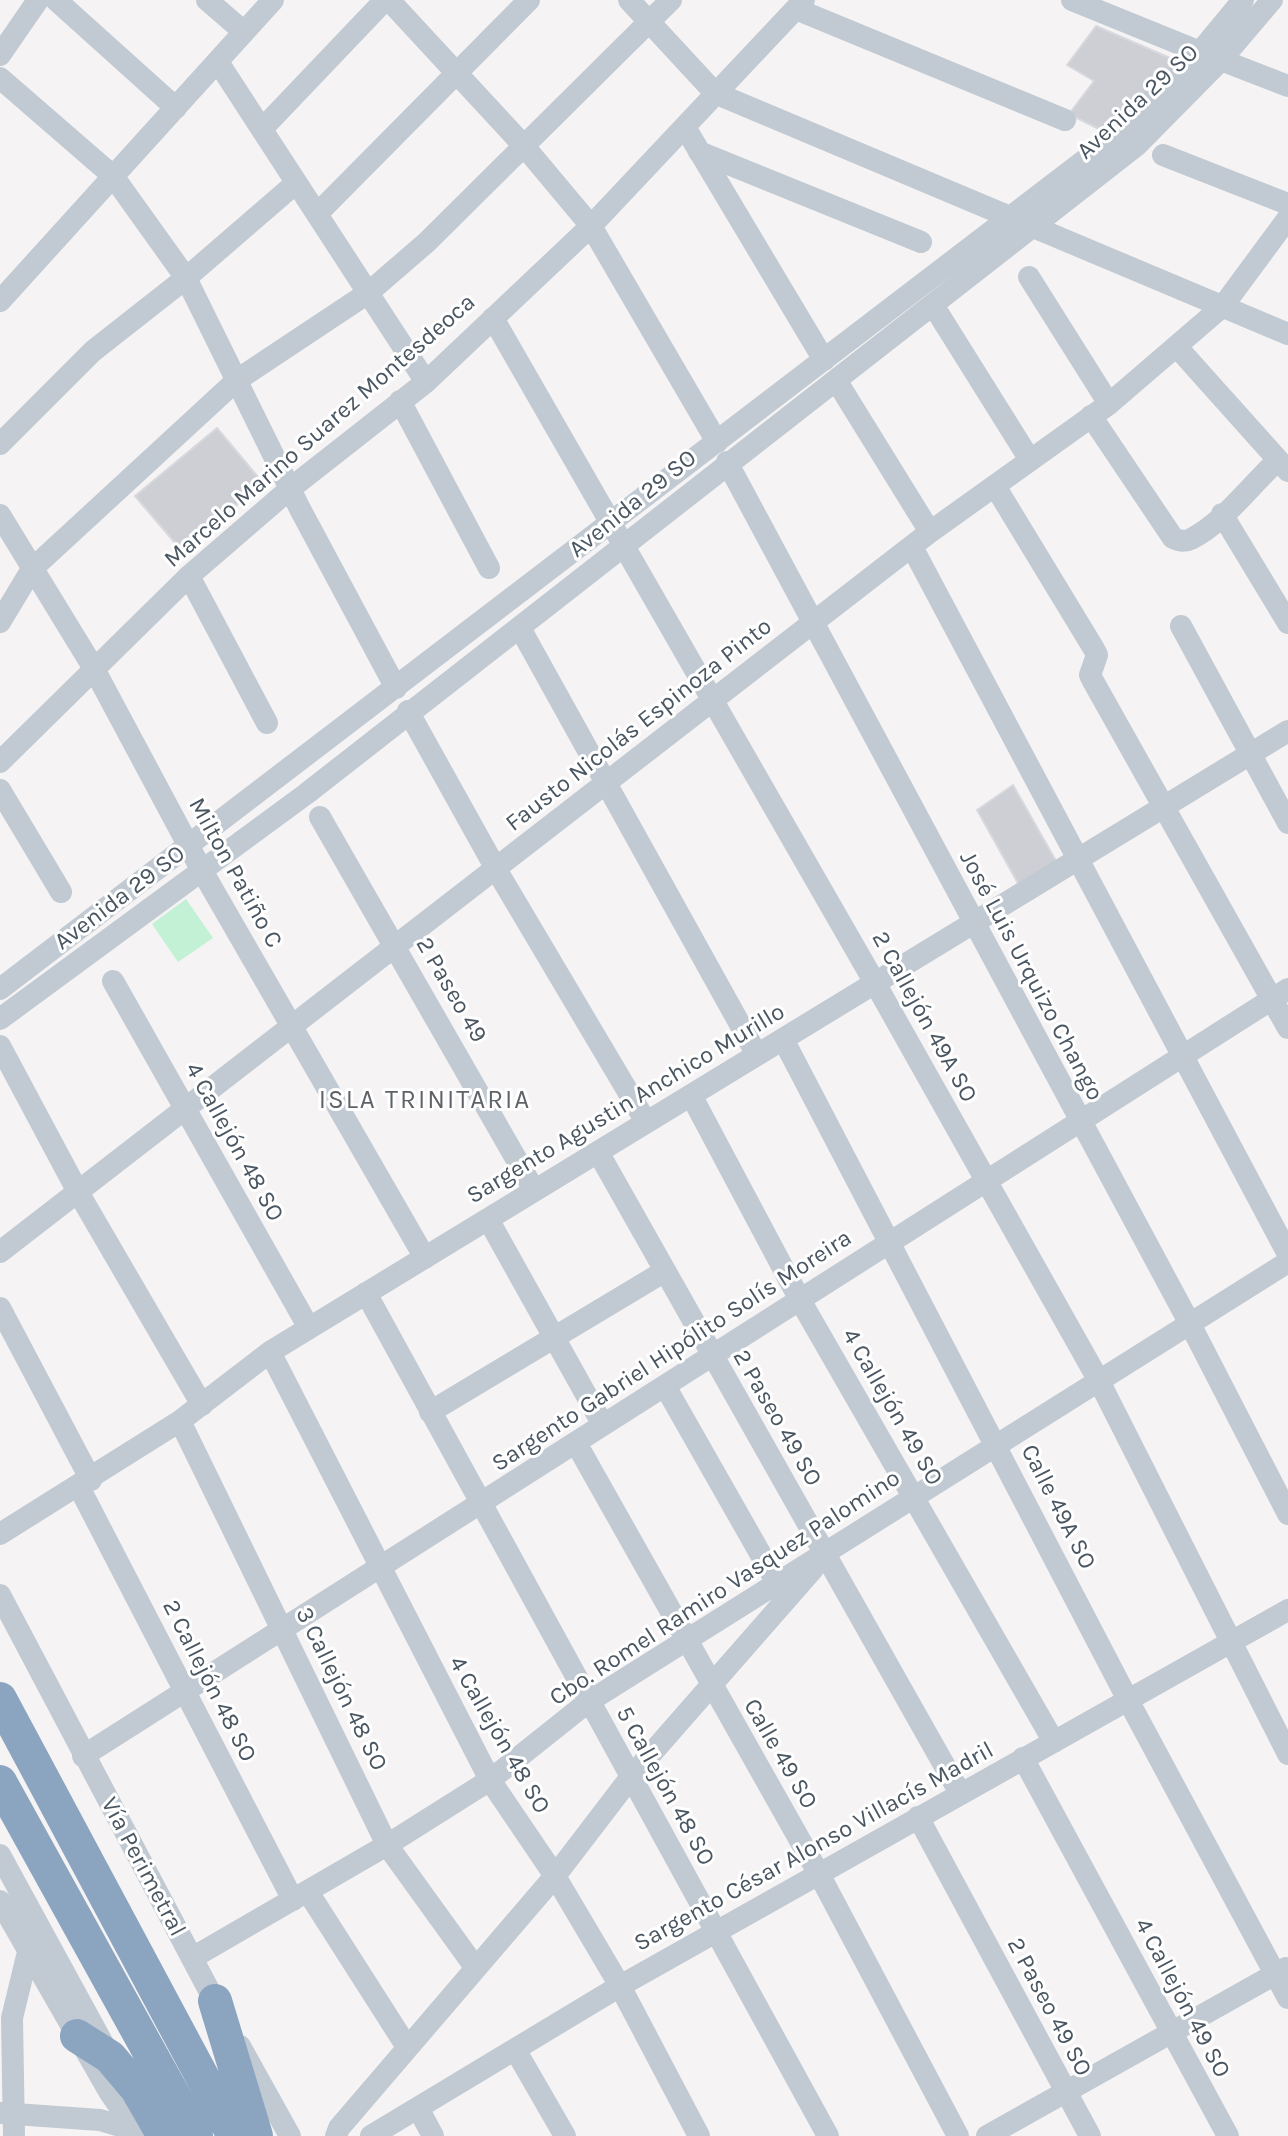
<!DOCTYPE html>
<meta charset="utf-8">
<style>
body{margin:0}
canvas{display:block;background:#f5f3f3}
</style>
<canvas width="1288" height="2136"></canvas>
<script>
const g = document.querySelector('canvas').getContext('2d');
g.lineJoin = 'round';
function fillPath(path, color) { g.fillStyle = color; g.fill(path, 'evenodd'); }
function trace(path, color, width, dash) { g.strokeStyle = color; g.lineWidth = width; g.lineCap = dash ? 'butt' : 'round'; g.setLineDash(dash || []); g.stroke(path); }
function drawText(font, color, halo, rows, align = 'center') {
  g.font = font + ' Karla,sans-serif'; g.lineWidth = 6; g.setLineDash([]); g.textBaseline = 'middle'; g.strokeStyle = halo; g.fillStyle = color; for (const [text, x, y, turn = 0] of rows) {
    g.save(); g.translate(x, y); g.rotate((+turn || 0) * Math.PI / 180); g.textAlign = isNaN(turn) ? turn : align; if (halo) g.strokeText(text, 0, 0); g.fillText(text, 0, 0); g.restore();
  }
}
fillPath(new Path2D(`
 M186 899 213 938 178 962 152 924Z`), '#c3f1d5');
const building = new Path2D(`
 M1096 26 1177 61 1105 132 1069 114 1094 81 1067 65Z
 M217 428 263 483 182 551 135 496Z
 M1013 785 1056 861 1019 885 977 810Z`);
fillPath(building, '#cdcfd5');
trace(building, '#d7d9de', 2);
trace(new Path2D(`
 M56 0 176 108
 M207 0 244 32
 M389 0 524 146 591 226 717 442
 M629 0 715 93 1288 334
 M1072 0 1200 52
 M796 9 1065 120
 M0 55 38 0
 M1221 60 1288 86
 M218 62 426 382
 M0 78 113 176 186 278 300 509 396 688
 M262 129 385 0
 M686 129 824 360
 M699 152 921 242
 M1163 155 1288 204
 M317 214 529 0
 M1029 277 1109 404
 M0 301 273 0
 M933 305 1030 460
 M493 318 875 983 1099 1381 1288 1754
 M1177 347 1288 471
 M836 380 930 532
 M400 401 489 568
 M1091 416 1173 538C1179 541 1185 542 1191 539 1223 523 1250 486 1276 462
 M0 444 93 351 186 278 296 183
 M727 462 1190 1324 1288 1514
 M995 486 1094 649 1097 655 1090 675 1093 681 1288 1028
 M1222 514 1288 623
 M0 515 93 667 201 869 425 1258
 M912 547 1288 1254
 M189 576 267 723
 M0 622 32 569 237 380 368 293 427 242 671 0
 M1181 626 1288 823
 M520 628 757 1055
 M408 711 496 869 646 1122
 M0 762 189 576 291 488 426 382 591 226 804 0
 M0 790 61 892
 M320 817 534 1190
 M113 981 309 1328
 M0 989 1115 137 1200 52 1243 0
 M0 1019 306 794 1137 145 1221 60 1272 0
 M783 1039 1128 1700 1288 1998
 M0 1046 78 1192 202 1405
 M691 1095 800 1300 1054 1742
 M598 1152 960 1793
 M488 1219 603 1425
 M0 1252 930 532 1109 404 1223 306 1288 218
 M366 1293C518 1575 676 1854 828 2136
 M0 1308 91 1480
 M270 1352 490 1780 555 1876 620 1986 699 2136
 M665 1386 777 1583
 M430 1412 665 1271
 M180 1421 387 1845 475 1967
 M576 1443 819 1874 958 2136
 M79 1487 293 1900
 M0 1534 180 1421 270 1352 1288 731
 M0 1595 221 2013
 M83 1756 1288 989
 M1023 1758 1228 2136
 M918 1817 1090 2136
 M0 1855 107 2051
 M308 1892 407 2047
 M0 1901 110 2093 140 2136
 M192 1958 387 1845 490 1780 588 1702 1288 1262
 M240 2046 290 2136
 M516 2051 565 2136
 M418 2108 433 2136
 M1 2113 100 2120 137 2131V2135
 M14 2136 12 2018 28 1952
 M336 2136 339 2128 555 1876 630 1778 813 1569
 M371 2136 620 1986 1288 1610
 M987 2136 1286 1968`), '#c1cad2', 22);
trace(new Path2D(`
 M0 1699 234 2136
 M0 1782 196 2136
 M215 2001 256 2136
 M77 2036 110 2057 137 2089 164 2136`), '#8ba5c1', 34);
drawText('24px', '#4a5661', '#fff', [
 ["Avenida 29 SO",1138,102,-43],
 ["Marcelo Marino Suarez Montesdeoca",320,431,-41],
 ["Avenida 29 SO",633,504,-39],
 ["Fausto Nicolás Espinoza Pinto",639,725,-38],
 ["Milton Patiño C",235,873,61],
 ["Avenida 29 SO",120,898,-37],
 ["José Luis Urquizo Chango",1031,976,62],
 ["2 Paseo 49",451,990,60],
 ["2 Callejón 49A SO",924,1017,61],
 ["Sargento Agustin Anchico Murillo",626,1104,-31],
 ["4 Callejón 48 SO",234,1142,61],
 ["Sargento Gabriel Hipólito Solís Moreira",672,1351,-33],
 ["4 Callejón 49 SO",892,1407,60],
 ["2 Paseo 49 SO",777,1418,60],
 ["Calle 49A SO",1058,1507,63],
 ["Cbo. Romel Ramiro Vasquez Palomino",725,1588,-33],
 ["2 Callejón 48 SO",209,1681,63],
 ["3 Callejón 48 SO",341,1689,64],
 ["4 Callejón 48 SO",499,1735,60],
 ["Calle 49 SO",780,1754,60],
 ["5 Callejón 48 SO",665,1786,61],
 ["Sargento César Alonso Villacís Madril",814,1847,-29],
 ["Vía Perimetral",143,1867,62],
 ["4 Callejón 49 SO",1182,1998,62],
 ["2 Paseo 49 SO",1049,2007,62]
]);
g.letterSpacing = '2px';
drawText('26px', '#5f6368', '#fff', [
 ["ISLA TRINITARIA",425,1101]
]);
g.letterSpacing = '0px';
</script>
